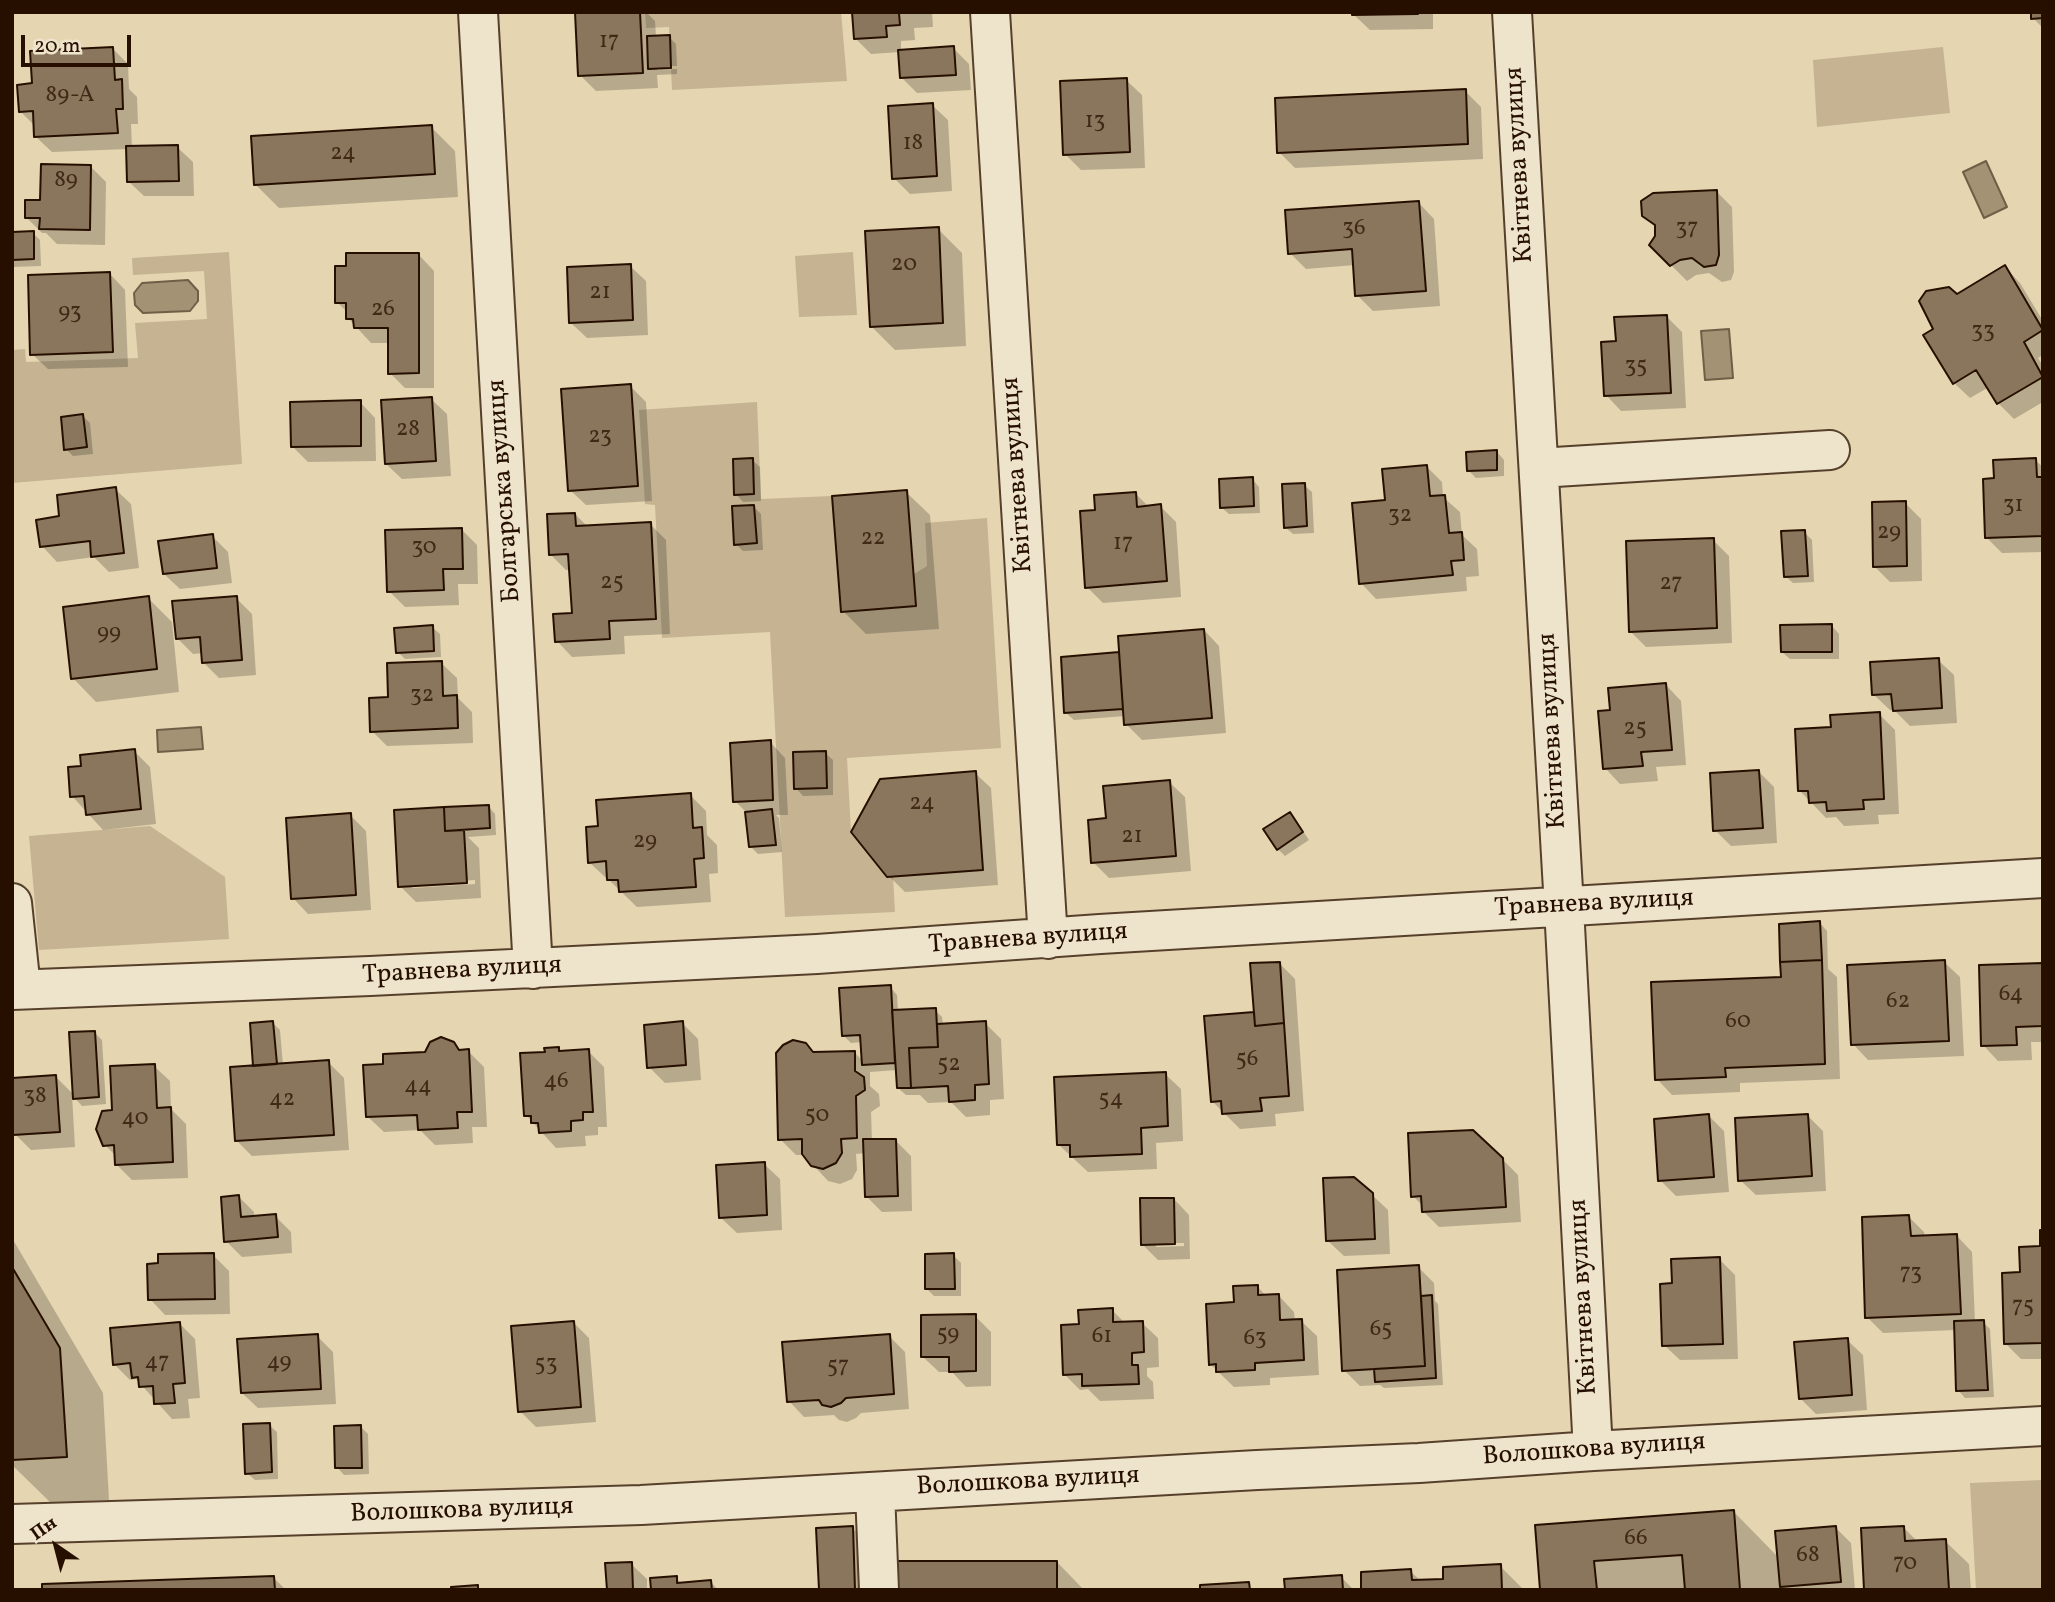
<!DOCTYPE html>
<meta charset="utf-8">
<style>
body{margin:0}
#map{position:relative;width:2055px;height:1602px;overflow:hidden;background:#e5d5b0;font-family:Vollkorn,serif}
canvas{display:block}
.frame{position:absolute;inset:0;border:14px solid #270f00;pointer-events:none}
.north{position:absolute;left:21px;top:1511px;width:70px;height:70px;-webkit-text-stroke:5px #eee4cc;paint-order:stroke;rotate:325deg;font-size:19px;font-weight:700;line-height:28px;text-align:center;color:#270f00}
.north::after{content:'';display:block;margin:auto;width:24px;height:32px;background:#270f00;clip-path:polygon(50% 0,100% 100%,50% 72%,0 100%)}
.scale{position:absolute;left:21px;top:35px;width:110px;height:32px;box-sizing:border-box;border:4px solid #270f00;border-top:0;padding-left:9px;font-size:21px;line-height:24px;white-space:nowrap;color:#270f00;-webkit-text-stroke:5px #eee4cc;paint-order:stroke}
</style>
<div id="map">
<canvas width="2055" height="1602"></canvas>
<div class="frame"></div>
<div class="north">Пн</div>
<div class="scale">20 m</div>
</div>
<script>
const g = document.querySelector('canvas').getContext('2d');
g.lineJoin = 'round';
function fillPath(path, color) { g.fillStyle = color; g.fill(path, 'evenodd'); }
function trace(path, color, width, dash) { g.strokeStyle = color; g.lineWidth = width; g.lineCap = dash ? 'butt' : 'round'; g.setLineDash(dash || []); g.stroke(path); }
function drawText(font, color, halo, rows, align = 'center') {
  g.font = font + ' Vollkorn,serif'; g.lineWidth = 5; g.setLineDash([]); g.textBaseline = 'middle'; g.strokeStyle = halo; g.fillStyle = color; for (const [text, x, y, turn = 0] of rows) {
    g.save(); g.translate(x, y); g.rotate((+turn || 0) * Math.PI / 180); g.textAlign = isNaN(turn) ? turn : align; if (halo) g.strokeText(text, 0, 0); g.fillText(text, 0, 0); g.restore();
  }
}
fillPath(new Path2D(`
 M645 12H841L847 81 672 90 669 27 646 28Z
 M1943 47 1950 113 1817 127 1813 60Z
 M229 252 242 464 12 483V350L25 349 26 362 138 358 135 323 207 319 204 271 133 275 132 258Z
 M853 252 857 315 799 317 795 256Z
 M757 402 761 499 832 496 841 611 916 606 914 574 927 566 925 523 987 518 1001 748 847 758 851 832 887 877H893L895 912 785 917 770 632 662 638 655 505 645 504 639 410Z
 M150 826 225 877 229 939 39 950 29 836Z
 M2043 1480V1590H1976L1970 1483Z`), '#c5b392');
const water = new Path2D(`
 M1986 161 2007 207 1984 218 1963 172Z
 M188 280 198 291V301L190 311 143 313 135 305 134 293 142 283Z
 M1729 329 1733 378 1705 380 1701 331Z
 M201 727 203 749 158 752 157 730Z`);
fillPath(water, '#a49274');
trace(water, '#725e46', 2);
fillPath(new Path2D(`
 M577 12H646L655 21 656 37H669L676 44 677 66H657V70L677 69V74L657 75 658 88 596 91 580 75Z
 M854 12H932L933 27 914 28 915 40 901 41V51L953 48 969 64 971 90 917 93 901 77 900 52 871 54 855 38Z
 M1354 12H1442L1433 13V29L1370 30 1354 15Z
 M2028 12H2043V28L2033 18Z
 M112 48 128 64 129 89 137 97 138 124H131L132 148 177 147 193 162 194 196H144L128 181V149L52 152 36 137 35 126 20 111 34 85Z
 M1126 80 1142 95 1145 168 1081 170 1065 154Z
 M1465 91 1481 107 1483 159 1295 168 1279 152Z
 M932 105 948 120 952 191 910 194 894 178Z
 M431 127 455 151 458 197 279 208 255 184Z
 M90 166 106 182 105 245 57 244 46 233H42L26 217 42 201Z
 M1717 192 1732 207 1734 272 1731 280 1722 282 1709 273 1696 275 1687 281 1651 245 1657 236V229L1644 216Z
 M1419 203 1434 219 1440 306 1373 311 1357 295 1355 265 1306 269 1290 253Z
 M938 229 962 253 966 346 895 350 871 326Z
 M12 233H33L40 240 41 266 12 267Z
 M419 255 434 271V388H405L390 373V343H371L348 318V313L337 302Z
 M630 266 646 281 648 335 587 338 571 323Z
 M2005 267 2020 283 2043 321V355L2038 358 2043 366V402L2014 419 1998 403 1989 387 1970 398 1954 383 1936 329 1956 296Z
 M110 274 125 290 128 367 48 369 32 354Z
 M1666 316 1682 332 1686 408 1621 411 1606 395 1617 343Z
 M630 386 646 402 652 501 586 505 570 490Z
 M431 399 447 414 451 476 402 479 386 464Z
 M360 402 375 418 376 461 308 462 293 447Z
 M83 416 90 423 93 454 73 456 66 449Z
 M1497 452 1504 460V476L1476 478 1469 471Z
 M752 460 760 467 761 501 743 502 736 494Z
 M2035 460 2043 467V552L2002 553 1986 537Z
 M1426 466 1442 482 1443 497 1460 512 1462 535 1477 549 1479 576 1466 577 1467 591 1376 599 1361 583Z
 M1252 479 1259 487 1260 513 1229 514 1221 507Z
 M1304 485 1312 492 1314 533 1293 534 1285 527Z
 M115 489 131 504 139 568 109 572 94 557 57 562 42 546 61 518Z
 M906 492 930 515 939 629 866 634 843 611Z
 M1135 493 1149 507 1160 506 1176 522 1181 597 1103 603 1087 587 1097 511Z
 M1905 503 1921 519 1922 581 1890 582 1874 566Z
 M754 507 761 514 763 550 743 551 736 544Z
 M575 514 588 527 650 524 666 540 670 634 624 636 625 654 572 657 557 641 573 615 571 570H566L550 554Z
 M461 529 477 545 478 584H458L459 605 405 607 389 591Z
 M1804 532 1812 540 1814 582 1793 583 1785 576Z
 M212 536 228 552 232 583 180 589 164 574Z
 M1713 540 1729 556 1732 643 1646 647 1630 631Z
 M148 598 172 622 179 692 96 702 73 678Z
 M236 598 252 614 256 675 219 678 203 662V653L193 654 177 638Z
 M1832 626 1839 634V659H1790L1782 652Z
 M432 627 440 634 441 657 405 659 398 652Z
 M1204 630 1219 646 1226 733 1142 740 1126 724 1125 716 1074 720 1066 713 1118 654 1121 657Z
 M1938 660 1954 675 1957 723 1910 726 1894 710H1890L1874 695Z
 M441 663 457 678 458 698 472 712 473 743 387 746 372 731 390 699Z
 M1666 685 1681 701 1686 765 1656 767 1658 781 1620 784 1605 768 1612 712Z
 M1879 714 1895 730 1899 814 1878 815 1879 824 1844 826 1836 817 1826 818 1800 791 1833 729Z
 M770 742 785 758 788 815H776L779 818 782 852 758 854 750 846 747 813 735 801Z
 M134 751 150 767 156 824 103 830 72 796 83 768Z
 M825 753 833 760V795L803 796 796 788Z
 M1758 771 1774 787 1777 843 1731 846 1715 830Z
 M975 773 991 788 998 885 905 892 889 876Z
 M1169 782 1185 797 1191 871 1109 878 1093 862 1108 820Z
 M690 795 706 811 707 835 717 845 718 873 709 874 711 902 637 907 609 880 608 877H605L589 862 600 827Z
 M488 806 495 814 496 835 468 837 479 848 481 898 416 902 400 886 396 812ZM475 880V884L412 888V884Z
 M350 815 366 831 371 910 308 914 293 898Z
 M1290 815 1297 822 1309 840 1285 856 1278 849Z
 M1820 923 1827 931 1828 969 1837 977 1840 1079 1740 1083V1092L1672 1095 1657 1079 1783 978Z
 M1944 962 1960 977 1964 1056 1868 1060 1853 1044Z
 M1279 963 1295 979 1304 1111 1275 1114 1276 1126 1240 1129 1212 1101Z
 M2043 965V1042H2031L2032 1060 1998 1061 1983 1045Z
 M890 987 897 995 898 1012 935 1010 942 1017 943 1025 985 1023 1001 1039 1004 1099 990 1100V1115L966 1117 951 1102 928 1103 920 1095H906L898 1088 897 1070 870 1072V1086L879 1094 880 1106 871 1112 872 1141 895 1140 911 1156 912 1211 882 1212 866 1196 865 1153 856 1154 857 1170 852 1179 840 1184 828 1181 804 1155H796L780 1139 814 1054 855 1053 864 1062 862 1042 851 1043 844 1036Z
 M273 1023 280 1030 283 1065 328 1062 344 1078 349 1150 252 1156 237 1141 255 1067Z
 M682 1023 698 1039 701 1080 665 1083 649 1067Z
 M95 1033 102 1040 106 1104 82 1106 72 1095 75 1147 31 1150 15 1134 56 1077 75 1096Z
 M453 1044 461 1051H468L484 1067 487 1127H472L473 1143 435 1145 420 1130 384 1132 368 1117 385 1065Z
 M558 1049 562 1052 588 1051 604 1067 607 1127H598V1135L585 1136 586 1146 556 1148 526 1115 547 1054Z
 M154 1066 170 1081 171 1109 186 1124 188 1178 132 1180 117 1165 116 1156 105 1145 114 1112Z
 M1165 1074 1181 1089 1183 1141 1156 1143 1157 1169 1088 1172 1059 1145Z
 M1709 1116 1724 1131 1729 1192 1676 1196 1660 1180Z
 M1808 1116 1823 1131 1826 1191 1756 1195 1740 1180Z
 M1502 1159 1518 1175 1521 1222 1439 1227 1423 1211V1206L1413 1196Z
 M764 1164 780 1179 782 1230 737 1233 721 1218Z
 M1371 1194 1388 1210 1390 1254 1344 1256 1328 1241Z
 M238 1196 254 1212V1218L275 1216 291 1232 292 1253 242 1257 226 1241Z
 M1174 1199 1189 1215 1190 1259 1158 1260 1143 1245ZM1156 1243H1184V1246L1156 1247Z
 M1909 1217 1924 1232 1925 1237 1957 1236 1972 1252 1975 1322H1983L1990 1329 1994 1397 1965 1398 1958 1390 1956 1330 1883 1333 1867 1317Z
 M2043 1232V1359H2021L2006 1344 2021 1274 2042 1248Z
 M12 1238 103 1393 109 1500 51 1503 12 1465Z
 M213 1255 229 1271 230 1314 165 1315 150 1299Z
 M953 1255 961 1263V1296H934L927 1289Z
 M1719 1259 1735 1275 1738 1359 1680 1360 1664 1345 1674 1285Z
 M1418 1267 1434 1283 1435 1301 1438 1304 1443 1385 1384 1388 1380 1385 1360 1386 1344 1370Z
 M1257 1286 1267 1297 1279 1296 1294 1312 1295 1321H1301L1317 1336 1319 1375 1270 1378V1385L1234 1387 1210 1364Z
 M1112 1310 1125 1323H1142L1158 1338 1159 1367 1147 1368V1376L1153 1382 1154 1399 1100 1401 1088 1389 1080 1390 1064 1374 1081 1326Z
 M975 1316 991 1332V1386L966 1387 952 1372H939L923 1357Z
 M574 1323 589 1338 596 1422 536 1427 520 1411Z
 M180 1324 195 1339 200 1398 188 1399 190 1418 172 1419 136 1379 130 1380 114 1364Z
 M317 1336 333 1352 336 1404 258 1408 242 1393Z
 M889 1336 905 1352 909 1409 861 1413 856 1418 847 1422 839 1420 834 1415 804 1417 789 1401Z
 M1847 1340 1863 1355 1867 1410 1816 1414 1801 1399Z
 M269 1425 277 1432 278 1479 255 1480 247 1473Z
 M360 1426 368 1434 369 1474 344 1475 337 1467Z
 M1734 1512 1779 1558 1836 1528 1851 1543 1855 1590H1785L1779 1584 1780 1590H1542L1537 1527Z
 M852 1528 868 1543 870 1590H821Z
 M1904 1528 1918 1542 1945 1541 1969 1564 1971 1590H1866Z
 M1057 1562 1084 1590H894Z
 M631 1564 647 1579V1590H608Z
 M1500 1566 1524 1590H1363L1410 1571 1421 1581 1445 1580Z
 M273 1577 286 1590H44Z
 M1341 1577 1354 1590H1287Z
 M676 1578 682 1584 711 1582 718 1590H652Z`), '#0003');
const building = new Path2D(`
 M575 12H640L643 73 578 76Z
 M852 12H914L899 13 900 25 886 26 887 37 854 39Z
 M1352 12H1418V14L1352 15Z
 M2031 12H2043V18L2031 19Z
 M670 35 671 68 648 69 647 36Z
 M954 46 956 75 900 78 898 50Z
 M113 47 115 80 122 79 123 109H116L118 133 34 137 33 111 19 112 17 85 32 83 30 51Z
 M1127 78 1130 152 1063 155 1060 81Z
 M1466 89 1468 144 1277 153 1275 98Z
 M933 103 937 176 892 179 888 106Z
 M432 125 435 174 254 185 251 136Z
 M178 145 179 181 127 182 126 146Z
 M41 164 91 165 90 230 39 229 40 218H25V200H40Z
 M1717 190 1719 255 1716 265 1704 267 1692 258 1680 260 1670 266 1649 245 1655 236V225L1642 216 1641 201 1653 193Z
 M1419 201 1426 291 1355 296 1352 249 1288 254 1285 210Z
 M939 227 943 323 870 327 865 231Z
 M34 231V259L12 260V232Z
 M346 253H419V373L388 374V328H354L353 319H346V303H335V266H346Z
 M631 264 633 320 569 323 567 267Z
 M2005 265 2043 330 2024 342 2043 377 1997 404 1976 370 1953 384 1923 335 1933 329 1919 301 1926 291 1949 287 1957 294Z
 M110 272 113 352 30 355 28 275Z
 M1667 315 1671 393 1604 396 1601 342 1616 341 1614 317Z
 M631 384 638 486 568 491 561 389Z
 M432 397 436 461 385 464 381 400Z
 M361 400V446L291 447 290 402Z
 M83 414 87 447 64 450 61 417Z
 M1497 450V470L1467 471 1466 452Z
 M753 458 754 494 734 495 733 459Z
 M2036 458 2037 477H2043V536L1985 538 1983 479 1994 478 1993 460Z
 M1427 465 1430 496 1445 495 1449 533 1462 532 1464 560 1451 561 1453 575 1359 584 1352 503 1385 500 1382 469Z
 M1253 477 1254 506 1220 508 1219 479Z
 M1305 483 1307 526 1284 528 1282 484Z
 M116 487 124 553 91 557 90 541 40 547 36 520 59 516 57 495Z
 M907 490 916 606 841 612 832 496Z
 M1136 492 1137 507 1161 504 1167 581 1085 588 1080 511 1095 510 1094 495Z
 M1906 501 1907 566 1873 567 1872 502Z
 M754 505 757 543 734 545 732 506Z
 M575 513 576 526 651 522 656 619 609 621 610 639 555 642 553 614 572 613 568 554 549 555 547 514Z
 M462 528 463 569H443L444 590 387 592 385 530Z
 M1805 530 1808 576 1784 577 1781 531Z
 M213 534 217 568 163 574 158 541Z
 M1714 538 1717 628 1629 632 1626 541Z
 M149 596 157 669 71 679 63 607Z
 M237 596 242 660 202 663 200 637 176 639 172 601Z
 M1832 624V652H1781L1780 625Z
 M433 625 434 651 396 653 394 628Z
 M1204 629 1212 718 1124 725 1118 636Z
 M1119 652 1123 709 1064 713 1061 657Z
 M1939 658 1942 708 1893 711 1891 694 1872 695 1870 662Z
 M442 661 443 696 457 695 458 728 370 732 369 698 388 697 387 663Z
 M1666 683 1672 750 1641 752 1643 766 1603 769 1598 711 1610 710 1608 688Z
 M1880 712 1884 799 1863 800 1864 809 1827 811 1826 802 1809 803 1808 791H1798L1795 729 1831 727 1830 715Z
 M771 740 773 800 733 802 730 743Z
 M135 749 141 809 86 815 84 796 70 797 68 767 81 766 80 755Z
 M826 751 827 788 794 789 793 752Z
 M1759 770 1763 828 1713 831 1710 773Z
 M976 771 983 870 887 877 851 832 880 779Z
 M1170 780 1176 856 1091 863 1088 820 1106 818 1103 786Z
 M691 793 693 828 702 827 704 858 694 859 696 887 619 892 618 880H607L606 861 588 863 586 827 598 826 596 800Z
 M489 805 490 828 445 831 444 807Z
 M444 807 445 831 464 830 467 883 398 887 394 810Z
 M772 809 776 845 749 847 745 812Z
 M1290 812 1303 832 1277 850 1263 829Z
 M351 813 356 895 291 899 286 818Z
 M1820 921 1822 960 1780 962 1779 924Z
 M1822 960 1825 1064 1725 1068 1726 1077 1655 1080 1651 982 1781 977 1780 962Z
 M1945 960 1949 1041 1851 1045 1847 965Z
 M1280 962 1284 1023 1255 1026 1250 963Z
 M2043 963V1026L2016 1027 2017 1045 1981 1046 1979 965Z
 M891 985 895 1063 862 1065 860 1035 842 1036 839 988Z
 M936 1008 938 1047 909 1048 911 1088H897L892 1010Z
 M1254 1012 1255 1026 1284 1023 1289 1096 1260 1098 1262 1111 1222 1114 1221 1101 1211 1102 1204 1016Z
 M273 1021 277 1064 253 1066 250 1023Z
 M683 1021 686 1065 647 1068 644 1025Z
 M986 1021 989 1084 975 1085V1100L949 1102 948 1086 911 1088 909 1048 938 1047 937 1024Z
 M95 1031 99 1097 73 1099 69 1032Z
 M441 1037 454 1042 459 1050 469 1049 472 1112H457L458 1128 418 1130 417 1115 366 1117 363 1065 383 1064V1054L425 1052 430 1042Z
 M793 1040 806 1043 813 1052 855 1051V1071L864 1077 865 1090 856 1096 857 1138 841 1139 842 1153 836 1163 823 1169 811 1166 802 1154V1139L778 1140 776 1053 783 1045Z
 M559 1047V1051L589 1049 593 1112H583V1120L571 1121V1131L539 1133 538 1123H531V1116H524L520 1053 545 1052 544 1048Z
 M329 1060 334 1135 235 1141 230 1067Z
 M155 1064 157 1108 171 1107 173 1162 115 1165 114 1145 103 1146 96 1129 102 1111 112 1110 110 1066Z
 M1166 1072 1168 1126 1141 1128 1142 1154 1070 1157V1145H1057L1054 1077Z
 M56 1075 60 1132 13 1135 12 1078Z
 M1709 1114 1714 1177 1658 1181 1654 1119Z
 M1808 1114 1812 1176 1738 1181 1735 1118Z
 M1473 1130 1503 1158 1506 1207 1422 1212 1421 1196 1411 1197 1408 1133Z
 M863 1139H896L898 1196 865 1197Z
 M765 1162 767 1215 719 1218 716 1165Z
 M1354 1177 1373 1193 1375 1239 1326 1241 1323 1178Z
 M239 1195 241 1217 276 1214 278 1237 224 1242 221 1197Z
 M1140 1198H1174L1175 1244 1141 1245Z
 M1909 1215 1911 1236 1957 1234 1961 1314 1865 1318 1862 1217Z
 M2040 1230H2043V1343L2004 1344 2002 1273 2020 1272 2019 1247 2040 1246Z
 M214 1253 215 1299 148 1300 147 1264 158 1263V1254Z
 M954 1253 955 1289H925V1254Z
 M1720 1257 1723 1344 1662 1346 1660 1284 1672 1283 1671 1259Z
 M1419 1265 1425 1366 1342 1371 1337 1270Z
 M12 1267 60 1348 67 1457 12 1460Z
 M1258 1285V1295L1279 1294 1280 1320 1302 1319 1304 1360 1255 1363V1370L1216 1372V1364L1209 1365 1206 1304 1234 1302 1233 1286Z
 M1432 1295 1436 1378 1375 1382 1374 1369 1425 1366 1421 1296Z
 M1113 1308V1322L1143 1321 1144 1352 1132 1353V1365H1138L1139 1384 1082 1386V1374L1063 1375 1061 1325 1079 1324 1078 1310Z
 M976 1314V1371L949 1372V1357H921V1315Z
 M1984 1320 1988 1390 1956 1391 1954 1321Z
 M574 1321 581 1407 518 1412 511 1326Z
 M180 1322 185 1383 173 1384 175 1403 154 1404 153 1386 139 1387 138 1377 132 1378 130 1363 113 1365 110 1328Z
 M318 1334 321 1389 241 1393 237 1339Z
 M890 1334 894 1394 846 1398 841 1403 831 1407 822 1405 819 1400 787 1402 782 1342Z
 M1848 1338 1852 1395 1799 1399 1794 1342Z
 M270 1423 272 1472 245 1474 243 1424Z
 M361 1425 362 1468H335L334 1426Z
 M1734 1510 1740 1590H1685L1682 1555 1594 1561 1597 1590H1540L1535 1525Z
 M853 1526 855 1590H819L816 1528Z
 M1836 1526 1841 1582 1780 1587 1775 1531Z
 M1904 1526 1905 1541 1946 1539 1949 1590H1864L1861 1528Z
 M892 1561H1057V1590H892Z
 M632 1562 633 1590H607L605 1563Z
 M1501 1564 1502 1590H1361V1572L1411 1569 1412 1580 1443 1579V1567Z
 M1342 1575 1343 1590H1285L1284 1579Z
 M274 1576 275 1590H42V1584Z
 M677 1576V1583L711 1580 712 1590H651L650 1578Z
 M1249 1582 1250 1590H1200V1585Z
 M478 1585V1590H451V1587Z`);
fillPath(building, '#8a765c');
trace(building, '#270f00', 2);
const minor = new Path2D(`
 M478 12 533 969
 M990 12 1048 939
 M1512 12 1564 907 1593 1451
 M1539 468 1830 450
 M12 903 21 989
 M12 990 370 976 817 954 1100 934 2043 878
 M875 1492 879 1590
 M12 1524 641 1505 1257 1470 1419 1463 1593 1451 2043 1426`);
trace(minor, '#56402c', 42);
trace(minor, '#eee4cc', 38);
drawText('23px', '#402917', null, [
 ["17",609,43],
 ["89-А",70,97],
 ["13",1095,123],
 ["18",913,145],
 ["24",343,155],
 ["89",66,182],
 ["36",1354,230],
 ["37",1687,230],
 ["20",904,266],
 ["21",600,294],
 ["26",383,311],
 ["93",70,314],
 ["33",1983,333],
 ["35",1636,368],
 ["28",408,431],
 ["23",600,438],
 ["31",2013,507],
 ["32",1400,517],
 ["29",1889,534],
 ["22",873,540],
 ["17",1123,545],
 ["30",424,549],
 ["25",612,584],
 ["27",1671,585],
 ["99",109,635],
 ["32",422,697],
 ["25",1635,730],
 ["24",922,805],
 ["21",1132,838],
 ["29",645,843],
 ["64",2011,996],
 ["62",1898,1003],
 ["60",1738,1023],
 ["56",1247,1061],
 ["52",949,1066],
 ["46",556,1083],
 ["44",418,1088],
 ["38",35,1098],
 ["42",282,1101],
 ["54",1111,1101],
 ["50",817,1117],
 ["40",135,1120],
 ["73",1911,1275],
 ["75",2023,1308],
 ["65",1381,1331],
 ["59",948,1336],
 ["61",1102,1338],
 ["63",1255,1340],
 ["47",157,1364],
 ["49",279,1364],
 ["53",546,1366],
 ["57",838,1368],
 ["66",1636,1540],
 ["68",1808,1557],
 ["70",1905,1565]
]);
drawText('26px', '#270f00', '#eee4cc', [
 ["Квітнева вулиця",1521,165,-93],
 ["Квітнева вулиця",1019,475,-94],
 ["Болгарська вулиця",506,491,-94],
 ["Квітнева вулиця",1554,731,-93],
 ["Травнева вулиця",1594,905,-3],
 ["Травнева вулиця",1028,940,-4],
 ["Травнева вулиця",462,972,-3],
 ["Квітнева вулиця",1585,1297,-93],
 ["Волошкова вулиця",1594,1451,-4],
 ["Волошкова вулиця",1028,1483,-3],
 ["Волошкова вулиця",462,1512,-2]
]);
</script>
